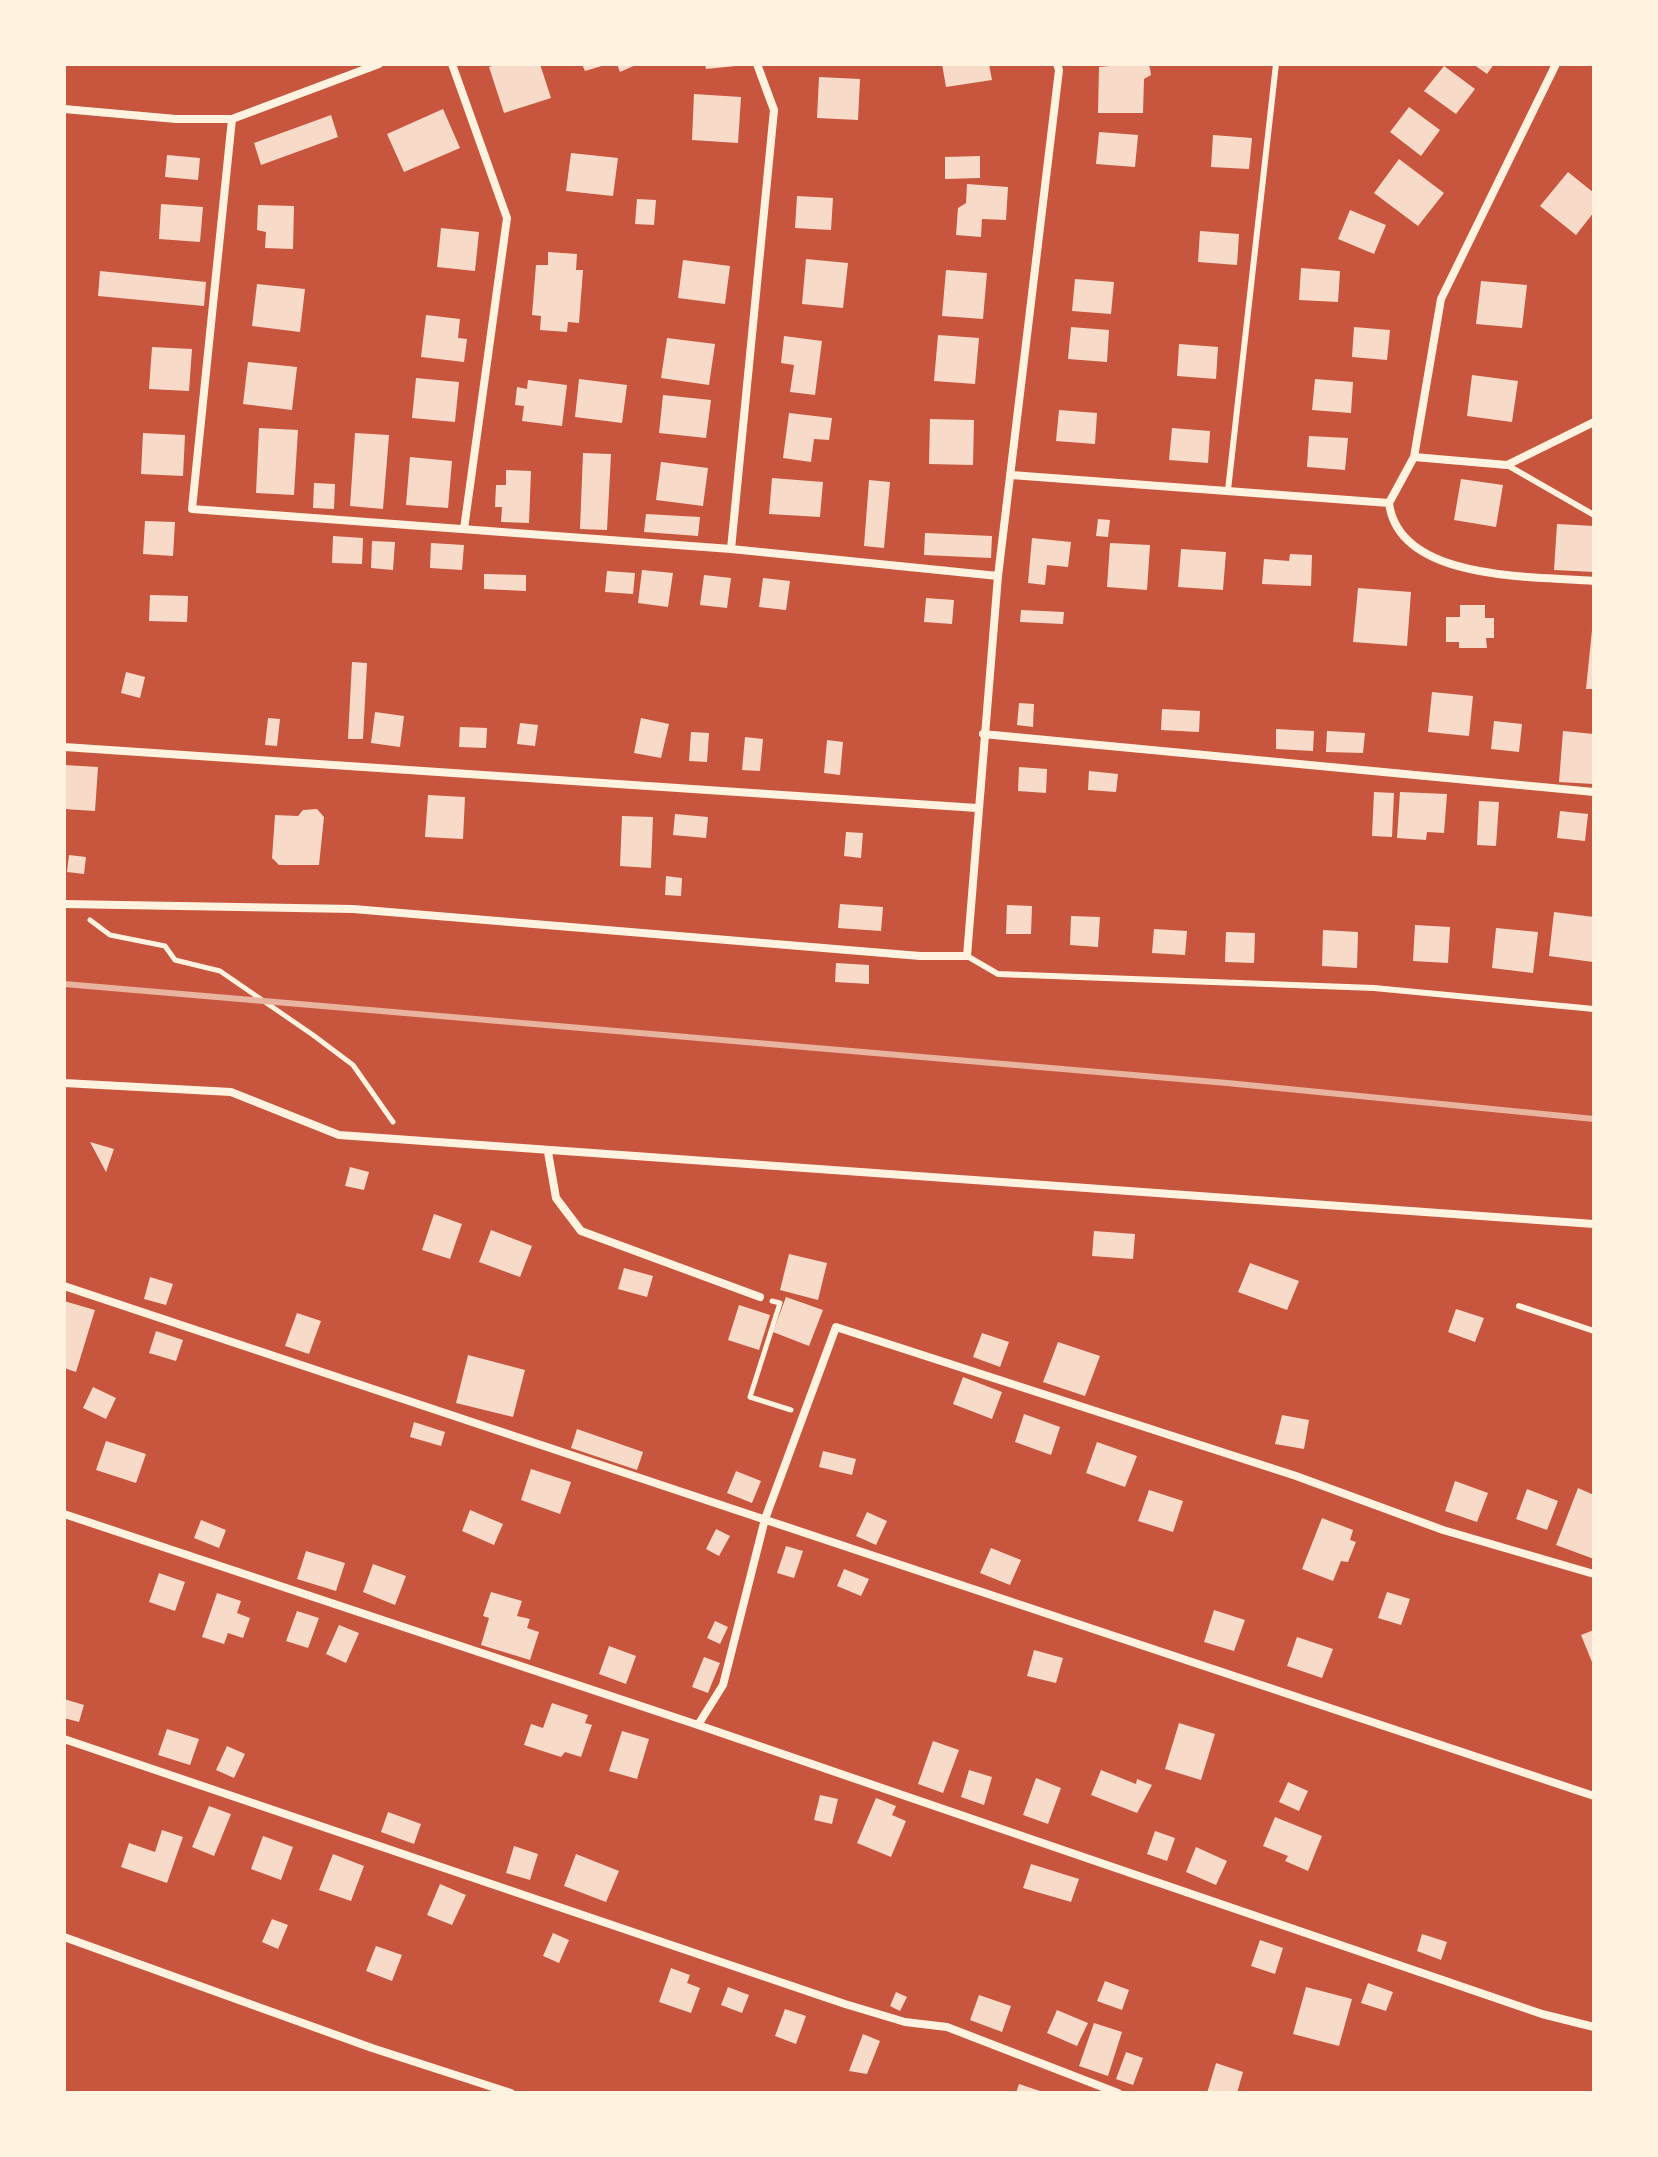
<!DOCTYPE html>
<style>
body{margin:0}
#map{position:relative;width:1658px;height:2157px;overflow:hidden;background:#c8553d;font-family:"Roboto Condensed",sans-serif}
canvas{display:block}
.frame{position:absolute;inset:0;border:66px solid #fff3e0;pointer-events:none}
</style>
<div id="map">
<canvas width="1658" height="2157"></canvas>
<div class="frame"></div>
</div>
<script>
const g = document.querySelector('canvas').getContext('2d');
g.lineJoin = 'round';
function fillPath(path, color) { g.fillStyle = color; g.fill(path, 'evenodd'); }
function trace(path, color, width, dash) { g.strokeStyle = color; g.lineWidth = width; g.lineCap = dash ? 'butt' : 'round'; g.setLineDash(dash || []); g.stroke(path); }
fillPath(new Path2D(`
 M498 64H540L551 98 504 113 489 67Z
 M582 64H605V65L585 71Z
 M617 64H638L620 72Z
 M705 64H736V66L706 69Z
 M942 64H989L992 80 946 87Z
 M1130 64H1148L1150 68 1151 75 1144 79 1143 113H1098L1099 67Z
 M1473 64H1494L1487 74Z
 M1444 66 1475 89 1456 114 1424 91Z
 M819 77 860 79 858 120 817 118Z
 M694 94 741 97 738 143 692 140Z
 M1409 107 1440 130 1421 156 1390 132Z
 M443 109 460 148 404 172 387 134Z
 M331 115 338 137 261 165 254 143Z
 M1099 132 1138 135 1135 167 1096 164Z
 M1213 135 1252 138 1249 169 1211 167Z
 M571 153 618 158 613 196 566 191Z
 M167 155 200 158 198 180 165 177Z
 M980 156V178L945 179V157Z
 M1399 159 1444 193 1418 226 1374 193Z
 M1568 172 1594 193V212L1576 235 1540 206Z
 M967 184 1008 187 1006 220 982 219 981 237 956 235 958 208 966 203Z
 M797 196 833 198 831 230 795 228Z
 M637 199 656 200 654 225 635 224Z
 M161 204 203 207 200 242 159 239Z
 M258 205 294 206 293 249 265 248 266 232 257 230Z
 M1350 210 1386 225 1374 254 1338 239Z
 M441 228 479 232 475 271 437 267Z
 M1200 231 1239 234 1237 265 1198 262Z
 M548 252 577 254 576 270H583L579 323 568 322 567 332 540 330 541 316 532 315 536 265H548Z
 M806 259 848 263 843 308 802 304Z
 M683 260 730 266 725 304 678 298Z
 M1301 268 1340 271 1338 302 1299 300Z
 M946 270 987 273 983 319 942 316Z
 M100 271 206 282 204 306 98 296Z
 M1075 279 1114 282 1111 314 1072 311Z
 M1481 281 1527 285 1522 328 1476 324Z
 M257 284 305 289 300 332 252 326Z
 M426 315 460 319 458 338 467 339 464 362 421 357Z
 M1071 327 1109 330 1107 362 1068 359Z
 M1354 327 1390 330 1387 360 1352 357Z
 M938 335 979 338 975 384 934 381Z
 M784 336 822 341 815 395 790 392 794 365 781 363Z
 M667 338 715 344 709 385 661 378Z
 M1179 344 1218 347 1216 379 1177 376Z
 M152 347 192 349 189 391 149 389Z
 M248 362 297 367 292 410 243 404Z
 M1472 375 1518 381 1512 422 1467 416Z
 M416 378 459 382 455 422 412 418Z
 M579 379 627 385 622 423 575 417Z
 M1315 379 1353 382 1351 413 1312 410Z
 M528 380 567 385 562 426 522 421 524 406 515 405 517 387 527 389Z
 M663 395 711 400 706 438 659 433Z
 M1059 410 1097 413 1095 444 1056 441Z
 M789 413 832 418 829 440 814 439 811 462 783 458Z
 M930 419 974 420 973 465 929 464Z
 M259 428 298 430 294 495 256 493Z
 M1172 428 1210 431 1208 463 1169 460Z
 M143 433 185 435 183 476 141 474Z
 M355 433 389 435 383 509 350 506Z
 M1309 436 1348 438 1345 470 1307 467Z
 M583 453 611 454 607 530 580 529Z
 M410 457 452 461 448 508 406 505Z
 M661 462 708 468 703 506 656 500Z
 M506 470 531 471 529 523 501 522 502 507H495L496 485H506Z
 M772 478 823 482 820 517 769 514Z
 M1461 479 1503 485 1496 527 1454 520Z
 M869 480 890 482 884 548 864 546Z
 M314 483 335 484 334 509 313 508Z
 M646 514 700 517 698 536 644 532Z
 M1098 519 1110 520 1108 537 1096 536Z
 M145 521 175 522 173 556 143 554Z
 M1557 524 1594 526V572L1554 570Z
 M925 533 992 536 991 558 924 555Z
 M333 536 363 538 362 564 332 563Z
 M1032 538 1071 542 1068 567 1047 565 1045 585 1028 583Z
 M372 541 395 542 393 570 371 568Z
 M431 543 464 545 462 570 430 568Z
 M1110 543 1150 545 1147 590 1107 587Z
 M1181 549 1226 552 1223 590 1178 587Z
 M1290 554 1312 555 1311 586 1262 584 1264 559 1289 561Z
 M642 570 673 573 668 607 638 603Z
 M607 571 635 573 633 594 605 592Z
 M484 574 526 575V591L484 589Z
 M704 575 731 578 727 608 700 605Z
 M763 578 790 581 786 610 759 607Z
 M1358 588 1411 592 1407 646 1353 642Z
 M150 595 188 596 187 622 149 621Z
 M926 598 954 600 952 624 924 622Z
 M1460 605H1485V618H1494V638H1486L1487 648H1459V642H1446V617H1460Z
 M1021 610 1064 612 1063 624 1020 622Z
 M1592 630H1594V689H1586Z
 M352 662 367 663 363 739H348Z
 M126 672 145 677 140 698 121 693Z
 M1432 692 1473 696 1469 736 1428 732Z
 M1019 703 1034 704 1033 727 1017 725Z
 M1162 709 1200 711 1199 732 1161 730Z
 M375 712 404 716 400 747 371 743Z
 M268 718 280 719 277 746 265 745Z
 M641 718 669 724 661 758 634 753Z
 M1494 721 1522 724 1519 752 1491 749Z
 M520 723 538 725 535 746 517 744Z
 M460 727 487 728 486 748 459 747Z
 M1276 729 1314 731 1313 751 1276 749Z
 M1327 731 1365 733 1363 753 1326 752Z
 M1563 731 1594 734V784L1559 782Z
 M691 732 709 733 707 762 689 761Z
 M745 737 763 739 760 771 742 770Z
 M827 740 843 742 840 775 824 773Z
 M64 765 98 767 95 811 64 809Z
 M1019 767 1047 769 1046 793 1018 791Z
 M1089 771 1118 774 1116 792 1088 790Z
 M1374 792 1394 793 1392 837 1372 836Z
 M1400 792 1447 794 1444 833 1427 832 1426 840 1397 838Z
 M428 795 465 797 463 839 425 837Z
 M1479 801 1499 802 1496 846 1477 845Z
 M317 809 324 817 319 865H279L272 858 275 815 298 816 303 810Z
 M1560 811 1588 814 1585 841 1557 838Z
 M675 814 708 817 706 838 673 835Z
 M622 816 653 817 651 868 620 866Z
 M846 832 863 833 861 858 844 856Z
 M69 855 86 857 84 874 67 872Z
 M666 876 682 878 681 896 665 895Z
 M840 904 883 907 881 931 838 928Z
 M1007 905 1032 906 1031 934H1006Z
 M1554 912 1594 917 1593 962 1549 956Z
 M1071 916 1100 917 1098 947 1070 945Z
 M1415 925 1450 927 1448 963 1413 961Z
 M1496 928 1538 932 1533 973 1492 968Z
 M1154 929 1187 931 1185 955 1152 953Z
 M1323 930 1358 932 1357 968 1322 966Z
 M1226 932 1255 933 1254 963 1225 962Z
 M836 963 869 965V984L835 982Z
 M90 1142 114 1149 106 1172Z
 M350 1167 369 1172 364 1190 345 1186Z
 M434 1214 462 1224 450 1259 422 1250Z
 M491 1230 532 1246 520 1277 479 1262Z
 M1094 1231 1135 1234 1133 1259 1092 1256Z
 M789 1254 827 1263 818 1300 780 1290Z
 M1250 1263 1299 1281 1287 1310 1238 1292Z
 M624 1268 653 1276 647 1297 618 1289Z
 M150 1277 173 1284 166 1305 144 1299Z
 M786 1297 823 1310 809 1346 773 1332Z
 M64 1301 95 1310 76 1372 64 1368Z
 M739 1305 770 1315 759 1350 728 1340Z
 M1456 1309 1484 1318 1475 1342 1448 1332Z
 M297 1313 321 1321 309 1354 285 1346Z
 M156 1331 183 1340 176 1361 149 1353Z
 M982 1333 1009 1342 1000 1367 973 1357Z
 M1058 1342 1100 1356 1085 1396 1043 1382Z
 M468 1355 525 1370 513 1417 456 1403Z
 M963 1377 1002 1392 992 1419 953 1404Z
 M93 1387 116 1398 106 1419 83 1408Z
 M1024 1414 1060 1427 1051 1455 1015 1442Z
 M1282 1415 1309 1420 1304 1449 1275 1444Z
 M414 1422 445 1432 441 1446 410 1437Z
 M577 1429 643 1452 637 1470 571 1448Z
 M106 1441 146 1454 136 1483 96 1470Z
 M1097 1442 1137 1456 1125 1487 1086 1473Z
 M823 1451 856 1459 852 1475 819 1467Z
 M531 1469 571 1482 560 1514 521 1500Z
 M736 1471 761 1481 752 1503 727 1493Z
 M1455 1481 1488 1493 1477 1522 1445 1511Z
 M1578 1488 1594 1495V1559L1556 1545Z
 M1527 1489 1558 1501 1547 1530 1516 1519Z
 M1149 1490 1183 1501 1173 1532 1138 1521Z
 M470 1510 503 1524 494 1545 462 1531Z
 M867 1512 887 1521 876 1545 856 1536Z
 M1322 1518 1353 1530 1350 1540 1356 1542 1348 1562 1341 1561 1333 1581 1302 1569Z
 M201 1520 226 1530 219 1548 194 1538Z
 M716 1529 730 1536 719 1556 706 1549Z
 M786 1546 803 1551 794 1578 777 1573Z
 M991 1548 1021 1560 1010 1585 980 1573Z
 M306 1551 345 1563 336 1591 297 1579Z
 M373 1564 406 1576 395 1605 363 1592Z
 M844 1569 869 1579 861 1596 837 1586Z
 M159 1573 185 1582 175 1611 149 1602Z
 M491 1592 522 1601 517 1616 530 1619 527 1628 539 1632 530 1660 481 1645 489 1618 483 1616Z
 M1387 1592 1410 1599 1401 1625 1378 1618Z
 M217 1593 241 1601 237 1613 250 1618 243 1638 228 1633 224 1644 202 1637Z
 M1214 1610 1245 1620 1234 1651 1204 1642Z
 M297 1611 319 1618 308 1648 286 1641Z
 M715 1621 728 1627 720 1644 707 1638Z
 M339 1625 359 1633 346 1663 326 1654Z
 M1594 1630V1667L1581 1635Z
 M1297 1637 1333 1649 1322 1678 1287 1666Z
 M609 1646 636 1656 626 1684 599 1674Z
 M1034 1650 1063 1658 1056 1683 1027 1676Z
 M704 1657 720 1663 708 1693 692 1687Z
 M64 1699 84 1705 79 1722 64 1718Z
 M552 1703 588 1715 585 1723 592 1725 581 1757 565 1752 561 1757 524 1745 531 1724 543 1728Z
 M1179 1723 1215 1734 1201 1780 1165 1769Z
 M167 1729 199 1739 190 1765 158 1755Z
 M622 1731 649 1739 637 1779 609 1771Z
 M933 1741 959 1750 943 1793 918 1784Z
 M227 1746 245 1754 234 1778 216 1770Z
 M969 1770 992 1777 984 1805 961 1797Z
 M1101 1770 1136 1784 1137 1779 1152 1785 1137 1813 1091 1795Z
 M1036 1778 1061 1788 1048 1824 1023 1815Z
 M1288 1782 1308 1791 1299 1811 1279 1802Z
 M820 1795 838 1799 832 1824 814 1820Z
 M876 1798 896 1806 892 1815 906 1821 891 1857 857 1843Z
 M209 1806 231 1814 214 1856 192 1847Z
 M388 1812 421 1824 414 1844 381 1832Z
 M1275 1817 1322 1836 1308 1871 1285 1861 1288 1856 1263 1846Z
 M162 1830 183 1837 167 1883 121 1867 129 1843 155 1852Z
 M1155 1831 1175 1838 1167 1861 1147 1854Z
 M263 1836 293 1847 281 1880 251 1869Z
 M514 1846 538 1854 530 1880 506 1873Z
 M1196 1847 1227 1861 1216 1885 1186 1872Z
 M333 1854 364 1866 351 1901 319 1890Z
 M576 1854 619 1871 606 1902 564 1886Z
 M1031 1864 1079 1879 1071 1902 1023 1888Z
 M440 1884 466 1895 452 1925 427 1915Z
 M272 1919 288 1925 278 1949 262 1942Z
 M553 1933 569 1940 559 1963 543 1956Z
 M1422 1934 1447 1942 1441 1960 1417 1951Z
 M1260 1940 1283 1948 1275 1974 1251 1966Z
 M376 1946 402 1955 392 1981 366 1971Z
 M671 1968 690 1975 687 1983 700 1988 691 2013 659 2002Z
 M1105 1981 1129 1990 1122 2010 1097 2001Z
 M1368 1983 1393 1992 1386 2011 1361 2003Z
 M728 1987 749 1995 742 2013 721 2005Z
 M1306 1987 1352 1999 1339 2046 1293 2034Z
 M896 1992 907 1997 900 2011 890 2006Z
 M979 1995 1011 2006 1002 2032 970 2020Z
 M785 2009 806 2016 796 2044 775 2036Z
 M1057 2010 1088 2023 1077 2046 1047 2033Z
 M1094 2023 1122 2032 1108 2076 1079 2066Z
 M863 2034 880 2041 867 2074 849 2071Z
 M1126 2052 1143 2058 1133 2085 1116 2079Z
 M1216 2063 1243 2072 1237 2093H1207Z
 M1019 2084 1043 2092V2093H1016Z`), '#f7dbc8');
trace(new Path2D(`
 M90 920 110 935 165 946 175 960 220 971 313 1035 353 1065 393 1122
 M772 1301 780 1303 750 1397 791 1410`), '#fff3e0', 5);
trace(new Path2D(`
 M1507 465 1594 515
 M1228 490 1276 64
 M967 956 998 974 1374 988 1594 1009
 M1519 1306 1594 1331`), '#fff3e0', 6);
trace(new Path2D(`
 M452 64 507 218 464 529
 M64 109 176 119H232L379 64
 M232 119 192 509 731 549 998 576
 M1414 457 1441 299 1556 64
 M1011 475 1389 503
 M1389 503 1414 457 1507 465 1594 422
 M1389 503C1399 582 1534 576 1594 581
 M731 549 774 110 757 64
 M983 734 1594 792
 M64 747 977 808
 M64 904 353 909 920 956H967L998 576 1059 70 1057 64
 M64 1083 231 1092 339 1135 1594 1224
 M548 1152 556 1198 581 1231 760 1297
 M64 1286 1594 1796
 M64 1514 698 1725 1542 2014 1594 2027
 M698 1725 723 1685 765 1519 836 1327 1296 1476 1443 1530 1594 1574
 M64 1739 845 2004 905 2022 947 2027 1118 2093
 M64 1937 372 2048 511 2093`), '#fff3e0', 8);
trace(new Path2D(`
 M64 984 1227 1083 1594 1119`), '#e9b49f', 6);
</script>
